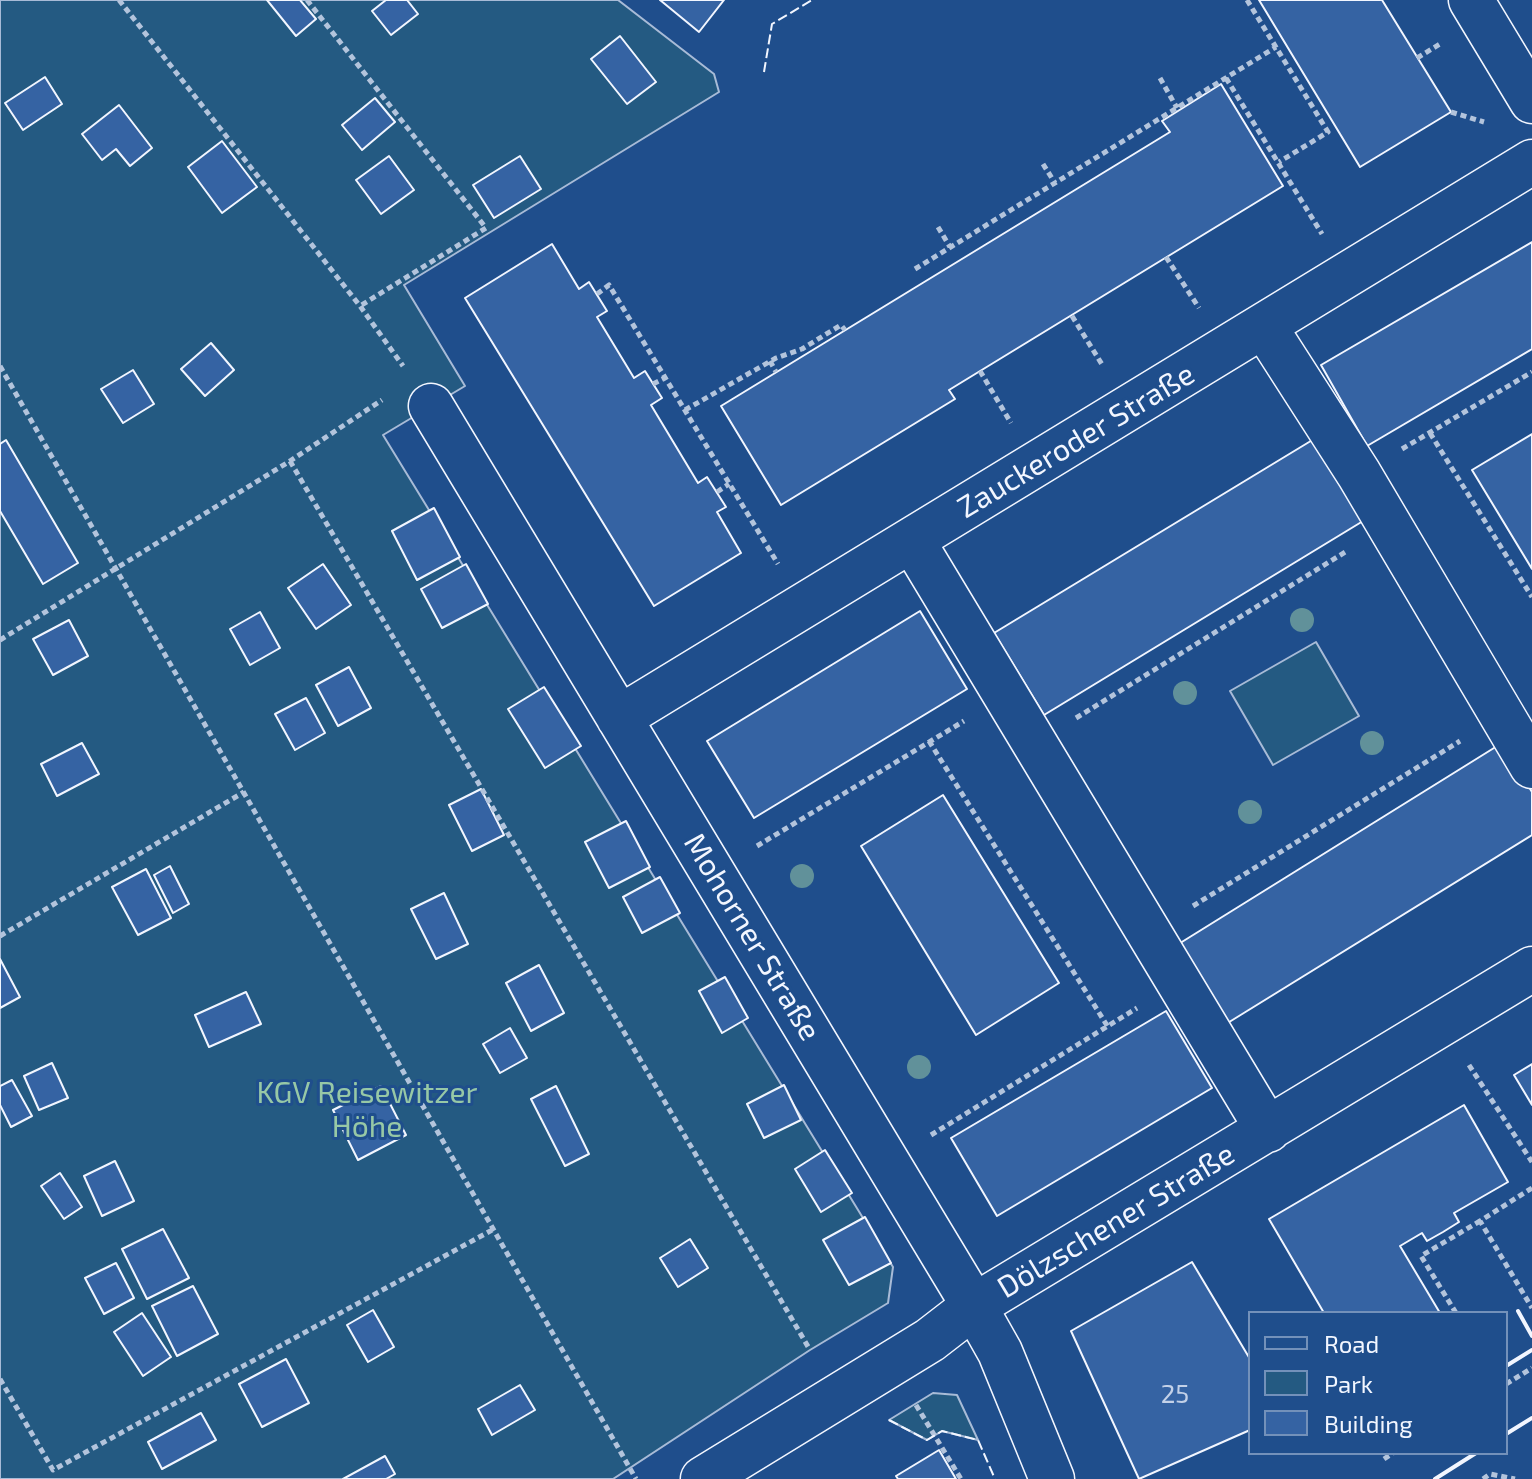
<!DOCTYPE html>
<meta charset="utf-8">
<style>
body{margin:0}
#map{position:relative;width:1532px;height:1479px;overflow:hidden;background:#1f4e8c;font-family:"Exo 2",sans-serif}
canvas{display:block}
.legend{position:absolute;left:1248px;top:1311px;width:260px;height:144px;box-sizing:border-box;background:#1f4e8c;border:2px solid #7391ba;margin:0;padding:10px 14px;list-style:none;font-size:24px;color:#f2f6ff}
.legend li{display:flex;align-items:center;gap:16px;height:40px}
.legend b{width:40px;border:2px solid #7391ba}
</style>
<div id="map">
<canvas width="1532" height="1479"></canvas>
<ul class="legend">
<li><b style="height:10px;background:#1f4e8c"></b>Road</li>
<li><b style="height:22px;background:#245a82"></b>Park</li>
<li><b style="height:22px;background:#3563a3"></b>Building</li>
</ul>
</div>
<script>
const g = document.querySelector('canvas').getContext('2d');
g.lineJoin = 'round';
function fillPath(path, color) { g.fillStyle = color; g.fill(path, 'evenodd'); }
function trace(path, color, width, dash) { g.strokeStyle = color; g.lineWidth = width; g.lineCap = dash ? 'butt' : 'round'; g.setLineDash(dash || []); g.stroke(path); }
function drawText(font, color, halo, rows, align = 'center') {
  g.font = font + ' "Exo 2",sans-serif'; g.lineWidth = 6; g.setLineDash([]); g.textBaseline = 'middle'; g.strokeStyle = halo; g.fillStyle = color; for (const [text, x, y, turn = 0] of rows) {
    g.save(); g.translate(x, y); g.rotate((+turn || 0) * Math.PI / 180); g.textAlign = isNaN(turn) ? turn : align; if (halo) g.strokeText(text, 0, 0); g.fillText(text, 0, 0); g.restore();
  }
}
const green = new Path2D(`
 M0 0H618L714 74 719 92 404 285 465 386 383 435 893 1267 888 1303 810 1350 613 1479H0Z
 M1316 642 1359 716 1273 765 1230 691Z
 M933 1393 957 1395 978 1440 942 1431 927 1440 889 1420Z`);
fillPath(green, '#245a82');
trace(green, '#a8bbd7', 2);
const building = new Path2D(`
 M267 0H300L316 19 296 36Z
 M386 0H407L418 14 391 35 372 11Z
 M660 0H724L699 32Z
 M1259 0H1382L1451 112 1360 167Z
 M620 36 656 82 627 104 591 59Z
 M45 77 62 104 23 130 5 103Z
 M1221 84 1283 186 949 390 955 399 781 505 721 406 1170 132 1162 121Z
 M375 98 395 122 362 150 342 125Z
 M119 105 152 148 130 166 116 149 102 160 82 134Z
 M222 141 257 187 222 213 188 167Z
 M389 156 414 190 381 214 356 180Z
 M520 156 541 189 494 218 473 185Z
 M1532 242V349L1367 446 1321 365Z
 M552 244 579 289 589 282 607 311 597 317 634 378 645 371 662 398 651 405 698 483 707 477 726 507 717 512 741 553 654 606 465 298Z
 M211 343 234 370 205 396 181 369Z
 M133 370 154 404 123 423 101 389Z
 M1532 434V569L1472 470Z
 M1319 436 1368 518 1044 715 994 633Z
 M6 440 78 563 43 584 0 511V444Z
 M434 508 460 557 417 580 392 531Z
 M323 564 351 605 316 629 288 588Z
 M466 564 488 604 442 628 421 589Z
 M920 611 967 689 754 818 707 741Z
 M260 612 280 648 250 665 230 629Z
 M69 620 88 656 53 675 33 639Z
 M349 667 371 708 338 726 316 685Z
 M544 687 581 746 545 768 508 709Z
 M306 698 325 733 295 750 275 714Z
 M82 743 99 774 57 796 41 764Z
 M1502 743 1532 792V835L1226 1024 1177 945Z
 M481 789 504 835 472 851 449 805Z
 M943 795 1059 983 976 1035 861 846Z
 M626 821 650 867 609 888 585 842Z
 M170 866 189 904 173 913 154 875Z
 M146 869 171 918 138 935 112 887Z
 M660 877 680 913 642 933 623 897Z
 M444 893 468 944 436 959 411 909Z
 M0 959 20 997 0 1008Z
 M539 965 564 1013 531 1031 506 983Z
 M725 977 748 1018 722 1033 699 991Z
 M246 992 261 1024 209 1047 195 1015Z
 M1166 1011 1212 1088 997 1216 951 1138Z
 M510 1028 527 1058 500 1073 483 1044Z
 M52 1063 68 1098 39 1110 24 1076Z
 M1532 1064V1105L1514 1075Z
 M12 1080 32 1116 11 1127 0 1105V1086Z
 M784 1085 801 1120 764 1138 747 1104Z
 M381 1086 406 1135 358 1160 333 1110Z
 M556 1086 589 1154 565 1166 531 1099Z
 M1464 1105 1508 1182 1454 1213 1459 1222 1443 1232 1427 1241 1422 1233 1400 1246 1440 1313H1324L1269 1219Z
 M825 1150 852 1193 821 1212 795 1169Z
 M115 1161 134 1201 102 1216 84 1176Z
 M60 1173 82 1207 64 1219 41 1186Z
 M865 1217 891 1263 849 1285 823 1240Z
 M163 1229 189 1278 147 1299 122 1249Z
 M690 1239 708 1268 678 1287 660 1258Z
 M1192 1262 1250 1359V1430L1139 1479 1071 1331Z
 M116 1263 134 1298 104 1314 85 1278Z
 M193 1286 218 1334 177 1356 152 1306Z
 M373 1310 394 1347 368 1362 347 1325Z
 M142 1313 171 1357 143 1376 114 1332Z
 M286 1359 309 1403 262 1427 239 1384Z
 M520 1385 535 1410 492 1435 478 1409Z
 M201 1413 216 1440 162 1469 148 1442Z
 M939 1450 956 1479H898L896 1476Z
 M385 1456 395 1474 386 1479H343Z`);
fillPath(building, '#3563a3');
trace(building, '#f2f6ff', 2);
const minor = new Path2D(`
 M1471 0 1532 101
 M1264 326 1359 474 1532 766
 M431 406 974 1306 1000 1352 1052 1479
 M912 540 1268 1130
 M619 718 1532 162
 M703 1479 930 1340 974 1306 1532 969`);
trace(minor, '#f2f6ff', 47);
trace(new Path2D(`
 M119 0 360 306 403 366
 M307 0 486 228 360 306
 M1247 0 1328 132 1279 162
 M1417 58 1440 44
 M1160 78 1177 108
 M1226 78 1322 234
 M1451 112 1484 122
 M1043 164 1055 183
 M938 227 950 247
 M1166 257 1199 308
 M915 269 1276 47
 M597 294 609 285 778 564
 M1072 316 1103 366
 M770 361 776 372
 M0 366 636 1479
 M980 371 1011 423
 M653 384 665 378
 M685 410 776 358 802 349 841 325 845 330
 M1430 433 1532 597
 M1402 449 1532 372
 M290 461 810 1350
 M717 492 729 484
 M0 640 290 461 382 400
 M1076 718 1347 551
 M929 741 1108 1027
 M757 846 964 721
 M1193 906 1460 741
 M0 936 244 792
 M1469 1065 1532 1162
 M931 1135 1137 1008
 M1532 1188 1480 1221 1532 1308
 M1456 1313 1421 1256 1480 1221
 M0 1379 53 1470 494 1229
 M1506 1384 1532 1368
 M916 1405 961 1479
 M1384 1459 1393 1453
 M1483 1479 1490 1474 1515 1479`), '#b3c4dc', 5, [6, 4]);
trace(minor, '#1f4e8c', 44);
trace(new Path2D(`
 M764 72 772 24 812 0
 M889 1420 927 1440 942 1431 978 1440 995 1479`), '#f2f6ff', 2, [10, 4]);
trace(new Path2D(`
 M1518 1311 1532 1336
 M1506 1366 1532 1350
 M1506 1434 1532 1418
 M1435 1479 1476 1453`), '#f2f6ff', 4);
g.fillStyle = '#61919a';
for (const [x, y] of [
 [1302,620],
 [1185,693],
 [1372,743],
 [1250,812],
 [802,876],
 [919,1067]
]) { g.beginPath(); g.arc(x, y, 12, 0, 2 * Math.PI); g.fill(); }
drawText('26px', '#c3d1e8', null, [
 ["25",1175,1394]
]);
drawText('30px', '#f2f6ff', '#1f4e8c', [
 ["Zauckeroder Straße",1076,441,-31],
 ["Mohorner Straße",752,937,59],
 ["Dölzschener Straße",1116,1221,-31]
]);
drawText('30px', '#97c8a6', '#1f4e8c', [
 ["KGV Reisewitzer",367,1093],
 ["Höhe",367,1127]
]);
</script>
